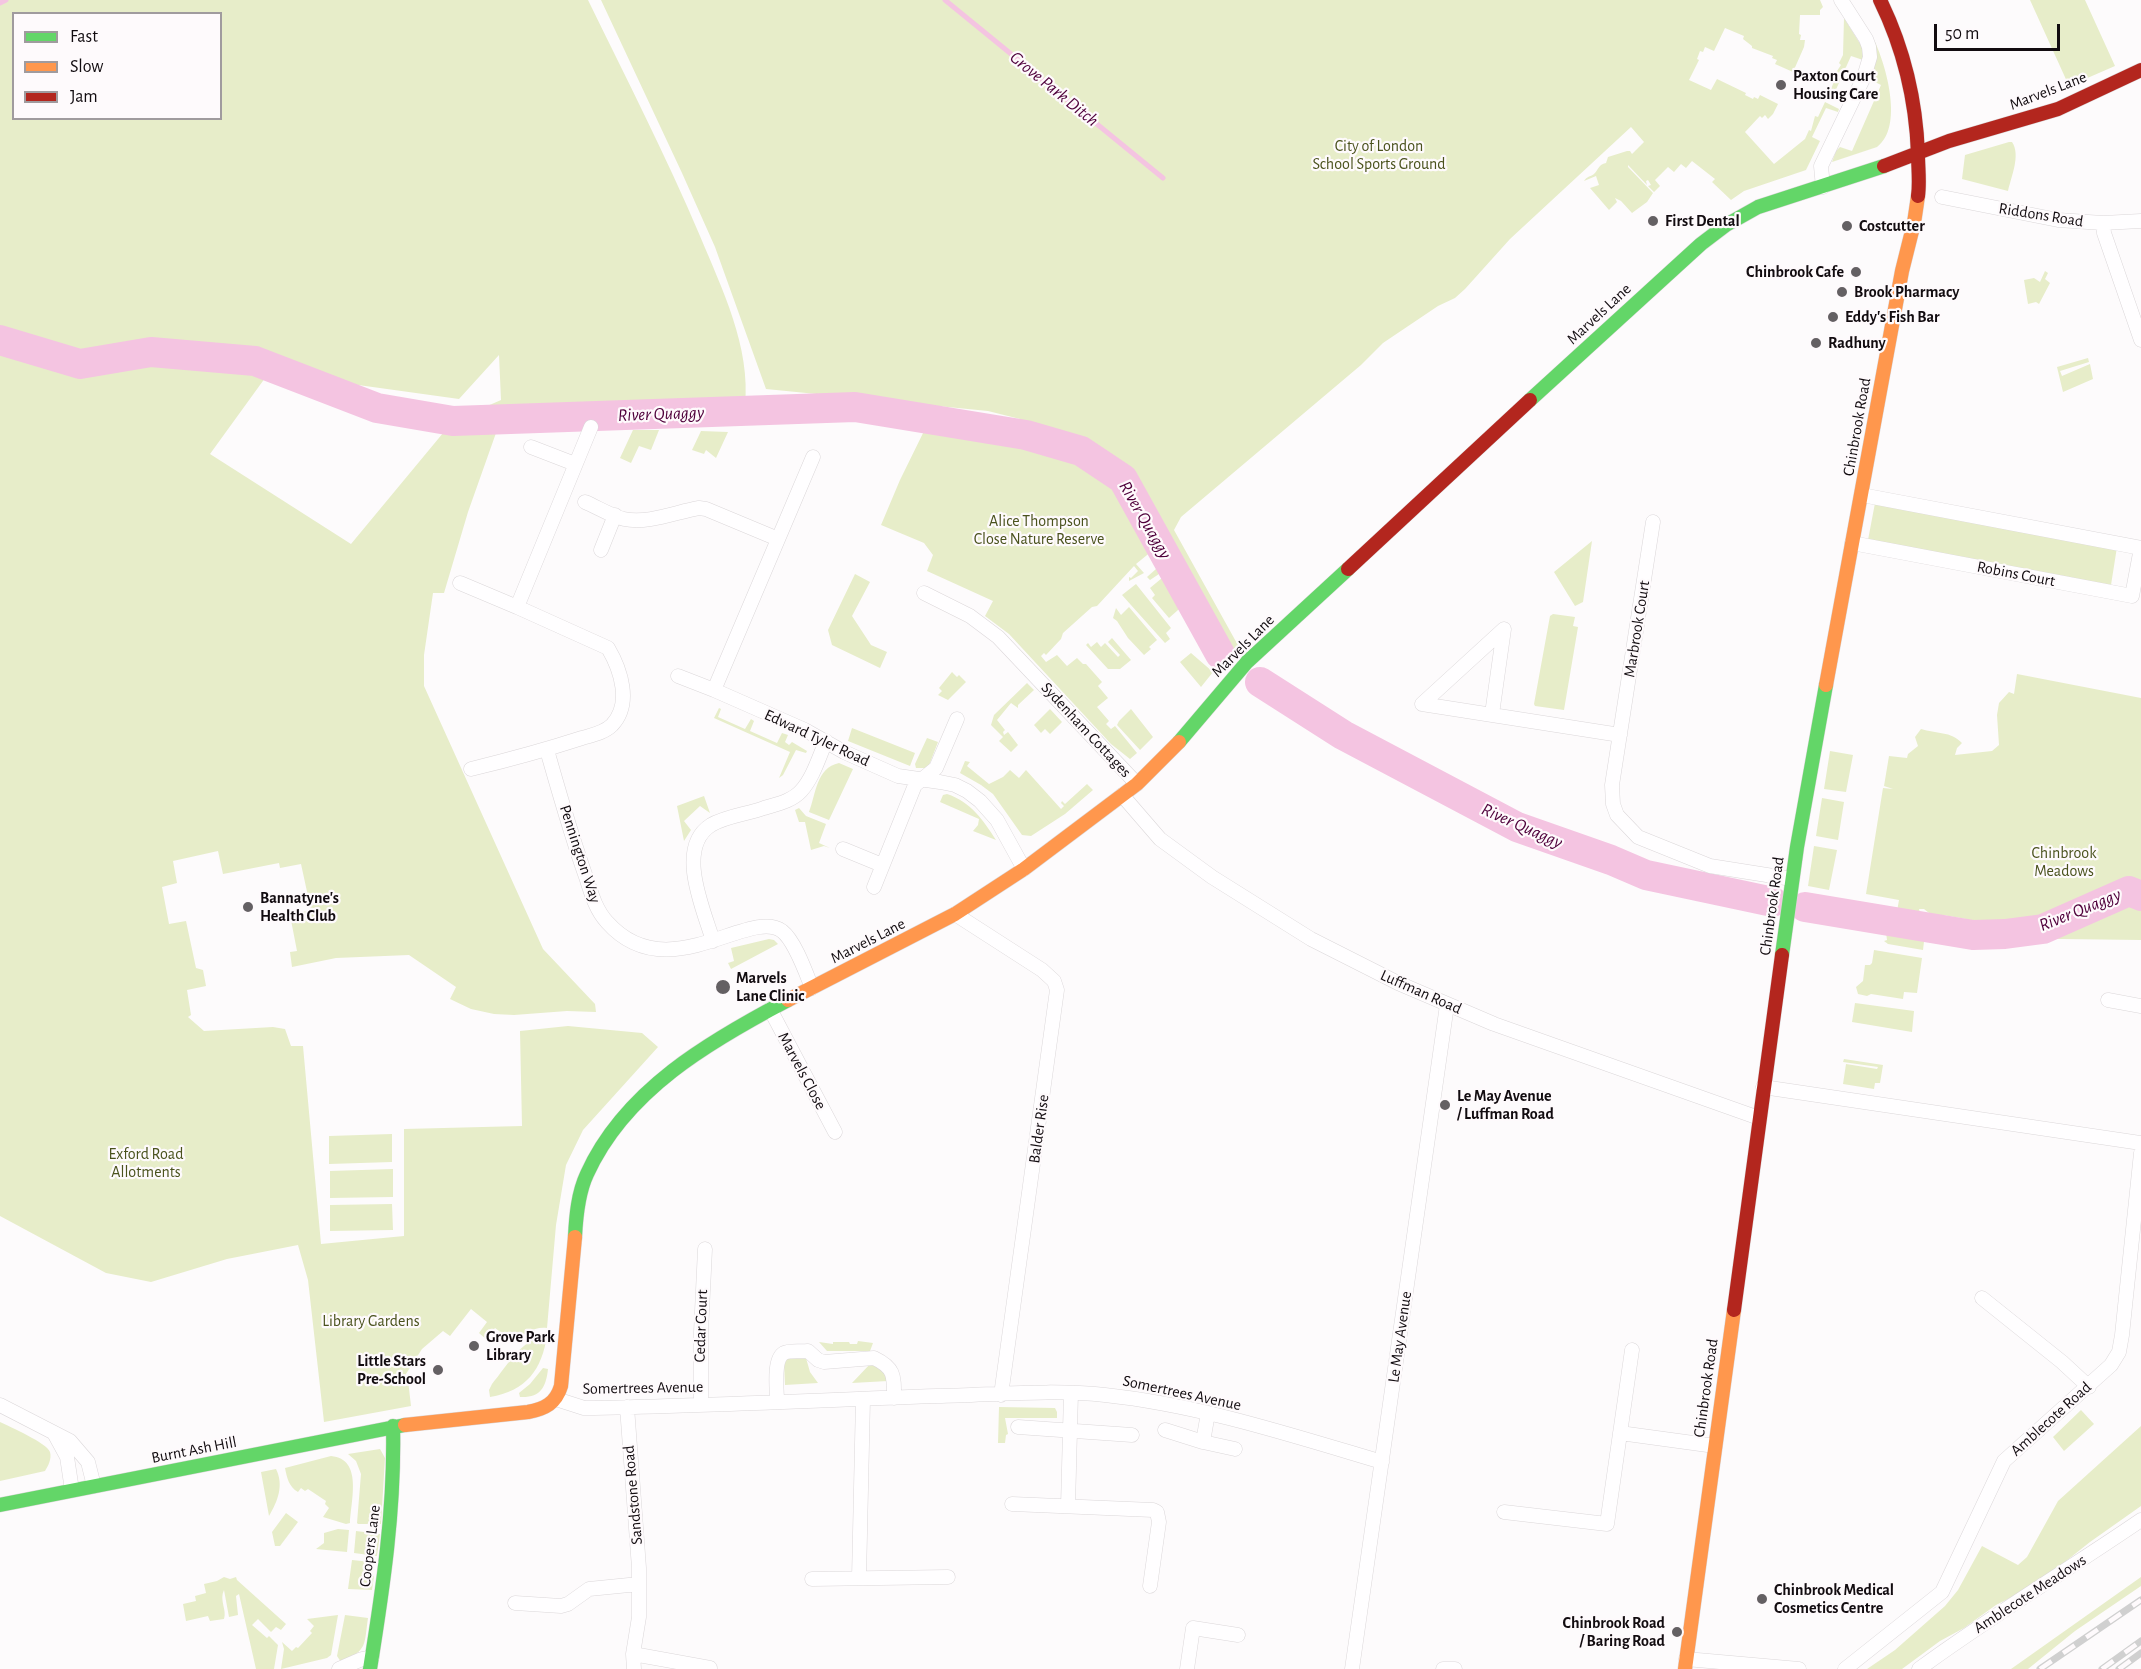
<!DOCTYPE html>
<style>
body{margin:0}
#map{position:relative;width:2141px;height:1669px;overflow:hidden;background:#fdfbfc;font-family:"Alegreya Sans",sans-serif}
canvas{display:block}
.legend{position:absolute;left:12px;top:12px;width:210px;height:108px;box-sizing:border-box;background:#fefafc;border:2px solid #a09b9e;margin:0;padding:8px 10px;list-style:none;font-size:18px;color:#120c10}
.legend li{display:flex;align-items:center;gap:12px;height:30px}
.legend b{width:30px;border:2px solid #a09b9e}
.scale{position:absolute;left:1934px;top:24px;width:126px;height:27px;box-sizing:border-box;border:3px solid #120c10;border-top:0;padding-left:8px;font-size:18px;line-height:21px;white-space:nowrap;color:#120c10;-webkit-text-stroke:4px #fefafc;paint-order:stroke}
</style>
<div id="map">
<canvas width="2141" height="1669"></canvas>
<ul class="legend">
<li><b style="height:8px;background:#63d668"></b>Fast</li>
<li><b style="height:8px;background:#ff974d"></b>Slow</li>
<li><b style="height:8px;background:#b3261e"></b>Jam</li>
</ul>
<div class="scale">50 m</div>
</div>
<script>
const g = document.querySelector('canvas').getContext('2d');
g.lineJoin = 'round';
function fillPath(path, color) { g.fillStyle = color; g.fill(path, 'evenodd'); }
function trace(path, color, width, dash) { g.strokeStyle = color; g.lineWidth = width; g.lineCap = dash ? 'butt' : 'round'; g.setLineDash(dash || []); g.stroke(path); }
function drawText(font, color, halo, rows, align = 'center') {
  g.font = font + ' "Alegreya Sans",sans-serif'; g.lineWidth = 4.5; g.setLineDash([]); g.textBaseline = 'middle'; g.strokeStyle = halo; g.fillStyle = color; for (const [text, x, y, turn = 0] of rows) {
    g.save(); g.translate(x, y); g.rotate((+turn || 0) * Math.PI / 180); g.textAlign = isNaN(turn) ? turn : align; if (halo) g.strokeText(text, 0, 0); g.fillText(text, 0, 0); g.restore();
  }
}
fillPath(new Path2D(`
 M0 0H588C626 78 666 156 700 236 722 289 751 347 745 406L456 421 496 433 468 512 444 593H433L424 655V686L543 949 595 1004 596 1012 567 1011 514 1015 494 1014 471 1009 450 999 456 987 409 955 336 958 292 967 290 952 297 951 290 915 311 910 301 864 280 868 279 863 223 874 218 851 173 861 177 883 162 887 169 924 186 921 196 968 203 970 206 986 187 990 191 1015 188 1017 204 1031 273 1027 285 1029 291 1046H303L321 1244 404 1236V1129L522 1126 520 1031 568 1026 642 1033 658 1047 583 1130 566 1165 556 1225 547 1328C535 1326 523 1334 514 1342L495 1328 486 1339 479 1333 487 1322 471 1309 450 1336 443 1331 422 1349 404 1377 408 1380 411 1406 324 1422 308 1280 298 1245 227 1259 151 1282 106 1273 0 1216ZM14 14H220V118H14ZM281 356 351 384 459 399 499 355 501 400 453 421 351 544 210 454Z
 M601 0H1820L1823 7 1820 10V15H1800L1799 34 1801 35 1800 40H1805L1804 47 1793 72 1775 64 1777 60 1772 58 1773 56 1752 48V46L1743 39 1744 36 1725 28 1714 51 1705 47 1703 52 1700 51 1697 59 1699 60 1689 80 1711 90 1717 79 1746 93 1745 95 1753 99 1754 97 1758 99 1760 95 1778 104 1773 114 1768 119 1765 115 1762 118 1760 116 1745 132 1774 164 1805 139 1809 130 1811 131 1815 116 1818 117 1825 102 1839 109 1838 112 1826 108 1812 137 1820 141 1806 170 1744 191 1731 200 1712 182 1715 179 1692 161 1686 168 1681 164 1674 172 1668 167 1655 180 1660 186 1654 192 1648 186 1651 185 1648 180 1646 181 1647 185 1628 165V167L1653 193 1647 202 1632 213 1621 201 1615 198 1617 202 1609 210 1590 188 1599 185 1596 176 1584 181C1587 176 1590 177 1594 174 1599 169 1598 165 1606 163L1608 157 1627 151H1630L1632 154 1644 142 1631 127 1510 239 1465 289 1455 298 1438 306 1383 343 1361 365 1181 517 1174 530 1239 647 1228 654 1126 475 1082 446 1083 440 1019 424 1020 419 988 411 766 389 715 247 682 173Z
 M2030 0H2085L2115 66 2069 86Z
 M1844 18 1864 50 1863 60 1851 56 1834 94 1844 99 1843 101 1829 94 1835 79 1833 77 1841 65 1839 63 1843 55Z
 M1875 42C1886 66 1904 127 1877 147L1832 162 1836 151 1840 147 1852 151 1881 85 1873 81 1875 55Z
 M2009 142H2012C2021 155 2011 177 2008 191L1962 179 1965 155Z
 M2045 271 2048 273 2045 279 2050 283 2039 304 2036 302 2028 304 2024 280 2034 278 2040 282Z
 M2088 358 2089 362 2060 371 2062 376 2090 364 2093 379 2063 392 2057 367Z
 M927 425 964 427 1014 436 1080 455 1121 483 1155 544 1151 549 1152 551 1136 564 1144 573 1129 581V577L1131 578 1138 571 1134 566 1097 606 1092 607 1063 633 1061 639 1046 655 1044 653 1041 656 1046 662 1057 655 1067 666 1077 658 1083 664H1086L1102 682 1098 686 1108 698 1097 707 1109 721 1106 724 1111 729 1115 726 1137 753 1130 759 1111 744 1009 634 985 616 993 601 927 571 933 555 924 543 881 525 900 480Z
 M633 430H659L651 450 639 446 631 463 620 458Z
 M701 431 728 432 716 458 706 450 704 454 692 450Z
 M1875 503 2117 547 2111 585 1868 540Z
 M1592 541 1583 602 1575 606 1554 572Z
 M1165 561 1187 602 1169 618 1152 598 1155 595 1150 588 1162 578 1159 574 1150 580 1147 577Z
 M855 574 870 582 852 616 871 645 887 652 880 668 832 645 828 630Z
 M1136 584 1171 628 1166 633 1170 639 1165 643 1122 595Z
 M1129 607 1157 640 1149 647 1151 649 1144 655 1128 638 1117 621 1113 618 1116 608 1121 615Z
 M1553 614 1575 617 1573 626 1578 627 1564 710 1535 706 1534 704 1550 616Z
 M1112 638 1131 660 1120 669H1108L1086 645 1088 643 1091 647 1097 642 1101 647 1105 643 1118 657 1120 655 1108 642Z
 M1191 653 1213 672 1201 687 1180 662Z
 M952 672 957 677 959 675 966 682 948 700 938 695 942 691 939 688Z
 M2017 674 2141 698V940L1983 938 1980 933 1973 932 1968 927 1966 919 1943 915 1939 917H1934L1924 909H1919L1920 913 1916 921H1906L1896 917 1899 900 1866 894 1883 788 1893 789 1884 786 1889 756 1907 758 1908 754 1918 746 1915 737 1921 729C1936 734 1951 731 1962 743L1957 748 1955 755 1992 751 1999 745 1997 715 1999 703 2009 692 2014 694Z
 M1027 683 1034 690 1018 705V708L1011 703 997 720 1005 730 1003 732 1004 735 1008 732 1018 745 1011 752 999 741 1003 737 991 725 994 715Z
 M719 708 721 709 718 717 745 729 751 719 754 721 750 731 777 743 782 733 788 735 785 742 789 745 792 742 807 751 806 753 796 750 783 775 779 778 790 752 714 718Z
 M1050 709 1062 722 1050 734 1045 729 1041 733 1034 725Z
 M1131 709 1153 737 1140 750 1117 725 1119 721Z
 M852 728 915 753 910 766 848 741Z
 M927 738 938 742 928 768H916L915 764Z
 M1830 751 1853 755 1846 792 1824 789Z
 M965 761 970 762 967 766 989 784 1003 777 1010 770 1019 778 1026 770 1061 809 1064 806 1061 803 1062 801 1065 804 1087 784 1093 790 1065 814 1031 836 1022 835 993 794 981 785 960 773Z
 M839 763 853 769 829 820 809 812C816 794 816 768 839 763Z
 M947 794C971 802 983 820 996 840L973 831 978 825 979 819 940 802 943 795Z
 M704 796 710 813 700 806 684 821 691 830 684 841 677 806Z
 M1822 798 1844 802 1838 840 1816 836Z
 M799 808 806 816 826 824 819 843 830 848 824 846 811 850 805 822H799L795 810Z
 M1814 846 1837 850 1829 890 1808 886Z
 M1863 923 1925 933 1923 950 1888 944 1884 941 1887 940 1886 932 1869 930 1862 927Z
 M769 939 774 940 778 944 731 969 728 963 734 961 731 948Z
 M1874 950 1922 958 1917 993 1904 992 1903 999 1871 994 1867 996 1858 994 1856 987 1863 981 1865 965H1870L1872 963Z
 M1855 1003 1914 1011 1912 1032 1852 1022Z
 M1844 1059 1883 1065 1880 1083H1875L1874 1089 1843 1084 1846 1064 1877 1069 1878 1067 1843 1062Z
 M392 1134V1162L329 1164V1136Z
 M393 1169V1197L330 1198V1171Z
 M392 1204 393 1230 330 1231V1205Z
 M547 1335C542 1370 526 1391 490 1397L489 1390 492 1384C508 1365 520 1340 547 1335Z
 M858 1341 873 1343 870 1351H827L819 1342 833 1344V1342H849L850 1344H857Z
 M789 1357 806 1358 810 1372 818 1383 785 1385 784 1363Z
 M871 1363 882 1369 888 1381 852 1383Z
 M543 1368 548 1369C546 1388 540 1398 520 1397L519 1393 530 1384Z
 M999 1407 1055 1408 1057 1412V1418H1005L1008 1434 1006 1435 1005 1443H998Z
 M2081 1410 2094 1424 2064 1451 2053 1437Z
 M0 1422C10 1427 47 1443 50 1452 52 1459 48 1466 45 1471L0 1481Z
 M2141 1426V1506L2090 1542 2051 1573 2022 1592 1996 1605 1964 1628 1940 1641 1902 1669H1867L1895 1650 1945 1606 1958 1590 1982 1546 2018 1565 2027 1557 2058 1501Z
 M380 1449 385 1458 381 1524H358L357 1523 361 1474 356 1461 348 1454Z
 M331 1456C363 1459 351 1500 350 1523L346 1524 323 1517 329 1508 325 1504 326 1501 308 1489 305 1491 301 1488 298 1492C289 1487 287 1478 285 1468Z
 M276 1469C284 1485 278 1501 269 1516L261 1472Z
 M286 1513 298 1522 280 1546H275L272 1532Z
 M338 1529 349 1530 347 1552 316 1549 324 1543V1533Z
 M356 1531 380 1534 377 1556 354 1553Z
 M352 1560 371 1562 369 1575 374 1576 372 1590 348 1589Z
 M224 1577 230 1579 236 1577 237 1580 286 1624 281 1630 276 1627 271 1632 258 1619 252 1625 267 1638 269 1636 278 1645 274 1669H256L239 1594 236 1596 238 1615 229 1617 224 1590C219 1600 227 1610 224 1619L210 1621 208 1616 186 1621 183 1604 196 1601 195 1596 206 1593 204 1584 217 1581Z
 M2141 1577V1586L2075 1631 2028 1669H2011Z
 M338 1615 331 1655 327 1658 281 1669 284 1649 282 1642 292 1651 296 1647 298 1648 312 1633 310 1631 314 1626 307 1619Z
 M345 1615 368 1618C364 1645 368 1650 341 1662L337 1656Z`), '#e7edc9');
trace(new Path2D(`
 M945 0 1163 178
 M0 3 6 0
 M971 426 978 423 983 418
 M2132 892 2141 887`), '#f4c4e1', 5);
trace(new Path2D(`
 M0 340 80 364 151 352 255 361 377 408 453 421 855 407 1026 435 1081 451 1123 479 1220 654
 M1260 682 1343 735 1517 827 1611 860 1646 875 1773 902
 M1805 907 1973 935 2005 934 2043 929 2129 891 2141 896`), '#f4c4e1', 30);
const street = new Path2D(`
 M1823 187 1821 166 1864 77 1870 57 1869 47 1866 39 1841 0
 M1942 197 2058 220 2103 223 2141 221
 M2103 223 2104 233 2141 340
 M531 447 575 464
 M813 457 714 690 805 730 844 752 898 776 940 782 955 785 967 791 980 801 997 820 1024 869
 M1862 495 2141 548
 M585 502C597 507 611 516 624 519 648 524 676 512 699 508L706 509 778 539
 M1653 522 1612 785 1613 804 1617 815 1638 837 1710 866 1792 879
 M1852 543 2132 596 2141 548
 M601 550 615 515
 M460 583 517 607
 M924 593 970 616 998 637 1137 784
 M678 676 714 690
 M1422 704 1620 735
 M1422 704 1504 629 1492 714
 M547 750C559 792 571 835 586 877 591 892 595 909 607 922 667 990 749 907 782 931 795 941 806 973 812 988
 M471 769C508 760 545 750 582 738 592 735 604 733 612 725 632 704 621 670 608 648L517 607 591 427
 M1122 795 1160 839 1212 877 1311 939 1398 983 1494 1024 1759 1118
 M843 849 882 865
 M874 887 915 785 936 768 957 719
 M955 914 1042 970 1054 981 1057 990 1001 1395
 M713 941C704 910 675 848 711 825 726 816 748 814 764 808 777 804 792 801 801 791 813 778 819 757 826 741
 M2108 1000 2141 1006
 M770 1009 835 1132
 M1763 1087 2141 1143
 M1982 1298 2062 1362 2089 1387
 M556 1399 584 1408C702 1406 820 1400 937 1396 993 1395 1050 1389 1105 1395 1199 1405 1291 1435 1382 1462
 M777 1401C777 1390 773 1359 784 1353 790 1350 801 1352 808 1351L818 1360 824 1362 874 1358C895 1368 894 1376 894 1398
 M701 1404V1332L705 1249
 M0 1405 70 1441 88 1462 94 1486
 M627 1407 639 1568V1617L633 1654 634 1669
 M1018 1427 1132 1435
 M1165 1430 1203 1442 1235 1449
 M1620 1433 1715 1446
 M55 1435 67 1457 72 1490
 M1203 1442 1208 1413
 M1012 1504 1153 1510 1157 1512 1159 1522 1150 1586
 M1068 1506 1071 1393
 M1504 1512 1607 1524 1632 1350
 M859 1578 863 1399
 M812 1579 948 1577
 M515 1603 561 1606 568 1604 589 1589 639 1584
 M633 1654 710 1668
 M1686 1659 1799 1669
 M339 1669 362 1659 372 1657
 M1187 1669 1193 1628 1238 1635
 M1352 1669 1447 1005
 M1443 1669H1455
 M1845 1669 1942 1592 2004 1461 2111 1365 2119 1352 2122 1335 2141 1153
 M1919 1669C1991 1616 2068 1570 2141 1520`);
const fast = new Path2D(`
 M1530 400 1701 244 1726 225 1758 207 1884 166
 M1179 742 1247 662 1348 569
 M1782 955 1797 847 1826 685
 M575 1237C576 1216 578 1193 587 1174 625 1090 710 1041 788 1000
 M0 1505 405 1425
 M370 1669C383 1588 395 1508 393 1426`);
const slow = new Path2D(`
 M1826 685 1902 271 1914 223 1918 196
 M788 1000 955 914 1024 869 1137 784 1179 742
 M405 1425 528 1412C545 1409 556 1403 561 1386L575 1237
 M1685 1669 1734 1310`);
const jam = new Path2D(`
 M1880 0C1904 49 1916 99 1918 154 1918 168 1920 182 1918 196
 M1884 166 1949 141 2058 109 2141 70
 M1348 569 1530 400
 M1734 1310 1782 955`);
trace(street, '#dbd7d9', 15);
trace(fast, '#dbd7d9', 15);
trace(slow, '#dbd7d9', 15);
trace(jam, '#dbd7d9', 15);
trace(street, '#fffeff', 14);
trace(fast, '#63d668', 14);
trace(slow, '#ff974d', 14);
trace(jam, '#b3261e', 14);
const rail = new Path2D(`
 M2040 1669 2141 1600
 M2102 1669 2141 1641
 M2119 1669 2141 1653`);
trace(rail, '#d0d0d0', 7);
trace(rail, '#fefafc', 4.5, [14]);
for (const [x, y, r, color] of [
 [1781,85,6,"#646063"],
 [1653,221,6,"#646063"],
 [1847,226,6,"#646063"],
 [1856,272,6,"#646063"],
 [1842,292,6,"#646063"],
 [1833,317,6,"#646063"],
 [1816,343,6,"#646063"],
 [248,907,6,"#646063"],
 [723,987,8,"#646063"],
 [1445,1105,6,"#646063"],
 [474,1346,6,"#646063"],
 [438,1370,6,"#646063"],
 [1762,1599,6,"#646063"],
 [1677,1632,6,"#646063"]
]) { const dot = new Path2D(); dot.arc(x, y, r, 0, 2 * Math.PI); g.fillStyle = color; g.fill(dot); trace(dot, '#fefafc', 2); }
drawText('bold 16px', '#120c10', '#fefafc', [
 ["Paxton Court",1793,76],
 ["Housing Care",1793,94],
 ["First Dental",1665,221],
 ["Costcutter",1859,226],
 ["Chinbrook Cafe",1844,272,"right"],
 ["Brook Pharmacy",1854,292],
 ["Eddy's Fish Bar",1845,317],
 ["Radhuny",1828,343],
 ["Bannatyne's",260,898],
 ["Health Club",260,916],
 ["Marvels",736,978],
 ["Lane Clinic",736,996],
 ["Le May Avenue",1457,1096],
 ["/ Luffman Road",1457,1114],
 ["Grove Park",486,1337],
 ["Library",486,1355],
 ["Little Stars",426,1361,"right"],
 ["Pre-School",426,1379,"right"],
 ["Chinbrook Medical",1774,1590],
 ["Cosmetics Centre",1774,1608],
 ["Chinbrook Road",1665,1623,"right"],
 ["/ Baring Road",1665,1641,"right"]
], 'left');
drawText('16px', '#120c10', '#fefafc', [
 ["Marvels Lane",2048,91,-21],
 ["Riddons Road",2041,215,9],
 ["Marvels Lane",1599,314,-43],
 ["Chinbrook Road",1857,427,-80],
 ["Robins Court",2016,574,11],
 ["Marbrook Court",1637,629,-81],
 ["Marvels Lane",1243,646,-45],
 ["Sydenham Cottages",1086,730,47],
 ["Edward Tyler Road",817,738,25],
 ["Pennington Way",580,854,72],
 ["Chinbrook Road",1772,906,-82],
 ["Marvels Lane",868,941,-27],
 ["Luffman Road",1421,992,24],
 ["Marvels Close",802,1071,62],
 ["Balder Rise",1039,1129,-82],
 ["Cedar Court",701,1326,-88],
 ["Le May Avenue",1400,1337,-82],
 ["Somertrees Avenue",643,1388,-1],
 ["Chinbrook Road",1706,1388,-82],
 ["Somertrees Avenue",1182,1393,12],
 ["Amblecote Road",2051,1419,-42],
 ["Burnt Ash Hill",194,1450,-11],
 ["Sandstone Road",633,1495,-95],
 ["Coopers Lane",370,1546,-83],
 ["Amblecote Meadows",2030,1594,-33]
]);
drawText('16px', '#4a521d', '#fefafc', [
 ["City of London",1379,146],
 ["School Sports Ground",1379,164],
 ["Alice Thompson",1039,521],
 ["Close Nature Reserve",1039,539],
 ["Chinbrook",2064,853],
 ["Meadows",2064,871],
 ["Exford Road",146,1154],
 ["Allotments",146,1172],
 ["Library Gardens",371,1321]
]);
drawText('italic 18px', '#4f003b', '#fefafc', [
 ["Grove Park Ditch",1054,89,39],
 ["River Quaggy",661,414,-2],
 ["River Quaggy",1145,520,60],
 ["River Quaggy",1522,826,24],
 ["River Quaggy",2080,910,-22]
]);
</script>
